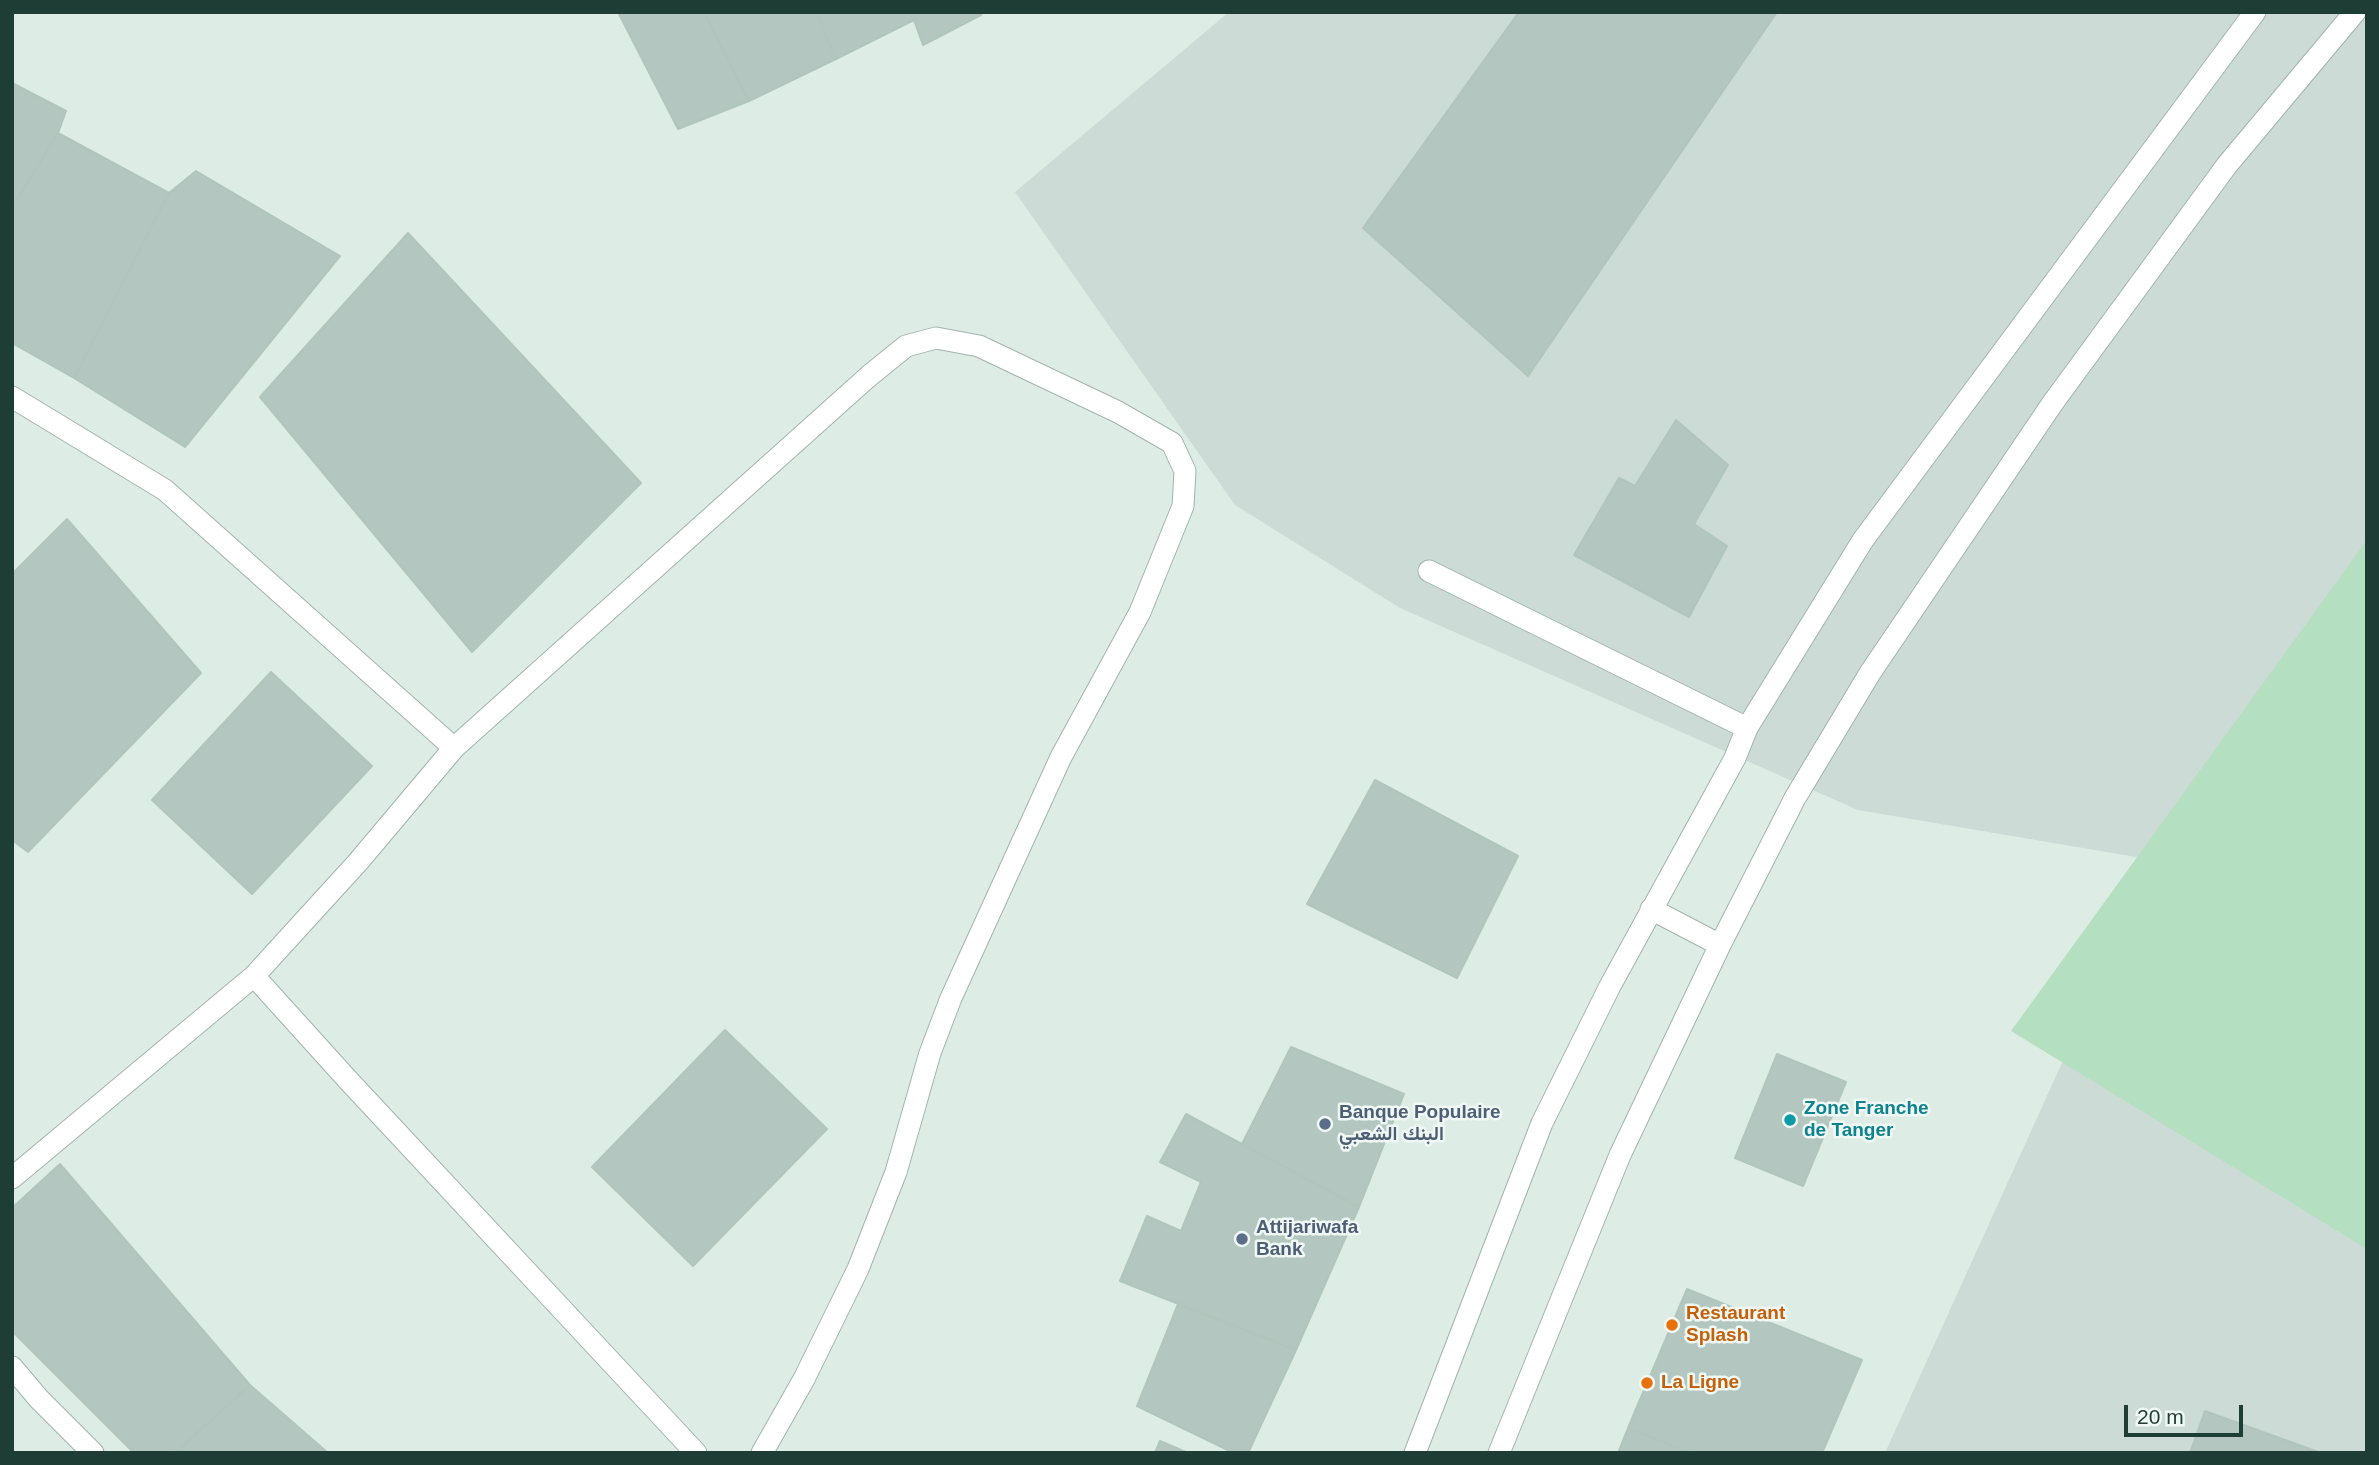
<!DOCTYPE html>
<meta charset="utf-8">
<style>
body{margin:0}
#map{position:relative;width:2379px;height:1465px;overflow:hidden;background:#deece6;font-family:Arial,sans-serif}
canvas{display:block}
.frame{position:absolute;inset:0;border:14px solid #1e3d35;pointer-events:none}
.scale{position:absolute;left:2124px;top:1405px;width:119px;height:32px;box-sizing:border-box;border:4px solid #1e3d35;border-top:0;padding-left:9px;font-size:21px;line-height:24px;white-space:nowrap;color:#1e3d35;-webkit-text-stroke:5px #eff8f4;paint-order:stroke}
</style>
<div id="map">
<canvas width="2379" height="1465"></canvas>
<div class="frame"></div>
<div class="scale">20 m</div>
</div>
<script>
const g = document.querySelector('canvas').getContext('2d');
g.lineJoin = 'round';
function fillPath(path, color) { g.fillStyle = color; g.fill(path, 'evenodd'); }
function trace(path, color, width, dash) { g.strokeStyle = color; g.lineWidth = width; g.lineCap = dash ? 'butt' : 'round'; g.setLineDash(dash || []); g.stroke(path); }
function drawText(font, color, halo, rows, align = 'center') {
  g.font = font + ' Arial,Vazirmatn,sans-serif'; g.lineWidth = 5; g.setLineDash([]); g.textBaseline = 'middle'; g.strokeStyle = halo; g.fillStyle = color; for (const [text, x, y, turn = 0] of rows) {
    g.save(); g.translate(x, y); g.rotate((+turn || 0) * Math.PI / 180); g.textAlign = isNaN(turn) ? turn : align; if (halo) g.strokeText(text, 0, 0); g.fillText(text, 0, 0); g.restore();
  }
}
fillPath(new Path2D(`
 M1229 12H2367V1453H1885L2154 860 1858 810 1400 608 1235 505 1015 192Z`), '#ccdbd5');
fillPath(new Path2D(`
 M2367 540V1249L2011 1031Z`), '#b5dfc1');
const building = new Path2D(`
 M618 12H704L749 101 678 129Z
 M704 12H816L836 59 749 101Z
 M816 12H911L914 20 836 59Z
 M911 12H981V15L923 45Z
 M1519 12H1777L1528 376 1363 228Z
 M12 83 66 111 58 133 12 208Z
 M58 133 169 193 74 378 12 343V208Z
 M196 171 340 256 185 447 74 378 169 193Z
 M408 233 641 483 472 652 260 397Z
 M1676 420 1728 465 1694 524 1727 546 1689 617 1574 555 1619 478 1635 486Z
 M67 519 201 673 28 852 12 840V574Z
 M271 672 372 766 252 894 152 800Z
 M1375 780 1518 856 1457 978 1307 904Z
 M725 1030 827 1129 693 1266 592 1167Z
 M1291 1047 1404 1094 1359 1207 1242 1144Z
 M1777 1054 1846 1082 1803 1186 1735 1158Z
 M1186 1114 1359 1207 1296 1350 1120 1281 1147 1216 1181 1231 1201 1182 1160 1162Z
 M60 1164 250 1385 175 1453H134L12 1331V1208Z
 M1687 1289 1862 1360 1822 1453H1691L1628 1428Z
 M1178 1304 1296 1350 1248 1453H1234L1137 1406Z
 M250 1385 328 1453H175Z
 M2205 1411 2321 1453H2190Z
 M1628 1428 1691 1453H1618Z
 M1160 1441 1188 1453H1155Z`);
fillPath(building, '#b3c6bf');
trace(building, '#b0c6bd', 2);
const service = new Path2D(`
 M12 397 165 490 454 748
 M1429 571 1747 728`);
const minor = new Path2D(`
 M254 976 348 1080 696 1453
 M12 1178 254 976 358 862 454 748 869 376 906 346 936 338 979 346 1118 412 1172 443 1185 471 1183 506 1140 612 1061 757 951 998 930 1053 896 1172 858 1269 804 1379 762 1453
 M12 1367 39 1399 93 1453`);
const tertiary = new Path2D(`
 M1651 909 1720 945
 M1415 1453 1542 1123 1610 986 1735 758 1747 728 1863 540 2255 12
 M1499 1453 1620 1155 1720 945 1795 798 1870 673 2052 404 2227 165 2355 12`);
trace(service, '#a1b4ad', 23);
trace(minor, '#a1b4ad', 23);
trace(tertiary, '#a1b4ad', 23);
trace(service, '#fff', 21);
trace(minor, '#fff', 21);
trace(tertiary, '#fff', 21);
for (const [x, y, r, color] of [
 [1790,1120,7,"#0f9aa8"],
 [1325,1124,7,"#5c6f8a"],
 [1242,1239,7,"#5c6f8a"],
 [1672,1325,7,"#e8710a"],
 [1647,1383,7,"#e8710a"]
]) { const dot = new Path2D(); dot.arc(x, y, r, 0, 2 * Math.PI); g.fillStyle = color; g.fill(dot); trace(dot, '#eff8f4', 2.5); }
drawText('bold 19px', '#0d838f', '#eff8f4', [
 ["Zone Franche",1804,1109],
 ["de Tanger",1804,1131]
], 'left');
drawText('bold 19px', '#4e5e75', '#eff8f4', [
 ["Banque Populaire",1339,1113],
 ["البنك الشعبي",1339,1135],
 ["Attijariwafa",1256,1228],
 ["Bank",1256,1250]
], 'left');
drawText('bold 19px', '#c56008', '#eff8f4', [
 ["Restaurant",1686,1314],
 ["Splash",1686,1336],
 ["La Ligne",1661,1383]
], 'left');
</script>
